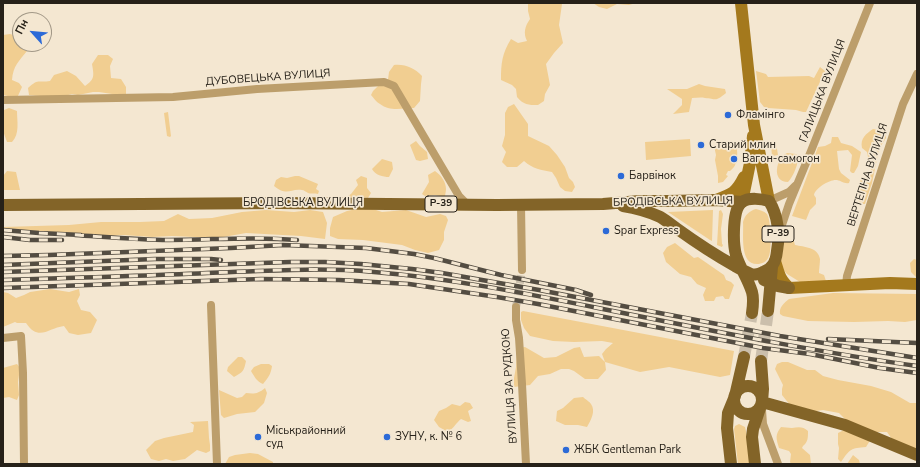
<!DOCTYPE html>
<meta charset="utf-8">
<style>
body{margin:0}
#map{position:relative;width:920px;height:467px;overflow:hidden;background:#f4e7d1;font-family:"Nunito Sans",sans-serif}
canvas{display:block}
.frame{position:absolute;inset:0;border:4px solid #262119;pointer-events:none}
.north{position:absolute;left:12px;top:12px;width:40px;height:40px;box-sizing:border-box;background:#f4e7d1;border:1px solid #a29887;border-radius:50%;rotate:297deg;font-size:11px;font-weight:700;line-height:16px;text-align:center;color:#262119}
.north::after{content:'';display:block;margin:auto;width:14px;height:18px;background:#2c6ad7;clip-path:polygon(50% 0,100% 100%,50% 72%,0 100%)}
</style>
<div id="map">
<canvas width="920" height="467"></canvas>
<div class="frame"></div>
<div class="north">Пн</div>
</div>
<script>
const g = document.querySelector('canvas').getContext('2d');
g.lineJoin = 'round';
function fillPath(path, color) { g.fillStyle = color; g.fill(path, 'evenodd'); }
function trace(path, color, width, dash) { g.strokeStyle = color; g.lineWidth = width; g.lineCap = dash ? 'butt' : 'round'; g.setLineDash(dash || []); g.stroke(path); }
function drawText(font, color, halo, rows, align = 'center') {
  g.font = font + ' "Nunito Sans",sans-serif'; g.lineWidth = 3.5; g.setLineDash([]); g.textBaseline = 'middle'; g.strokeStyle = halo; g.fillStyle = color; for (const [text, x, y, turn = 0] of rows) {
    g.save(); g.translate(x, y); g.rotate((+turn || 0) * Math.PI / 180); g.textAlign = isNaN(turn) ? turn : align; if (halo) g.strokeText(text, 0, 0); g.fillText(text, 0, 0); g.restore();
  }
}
fillPath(new Path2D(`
 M528 3H564L562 4 559 25 563 43 554 53 546 64 550 85 545 94 544 101 538 105C528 105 524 105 517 97L516 89 512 85 501 80C501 63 502 54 511 39L518 43 527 41C523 33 525 26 530 19L528 11Z
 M593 3H636L629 5 617 4 607 9 599 7Z
 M10 34C17 36 20 35 20 44H24L27 51C19 61 13 66 12 80L19 83 22 87 17 98 3 95V35Z
 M98 55H108L113 59 110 66 111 78 121 79 126 87V94H112L99 92H93L78 95 72 94 60 97 40 96 29 95 28 88C39 78 37 83 50 81L54 75 67 71 76 76 85 86C95 79 94 76 92 64Z
 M394 65C406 64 414 68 422 76L421 84 420 101 414 108C403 108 390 112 380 104 376 102 374 98 371 95L373 91 380 84 387 87 389 72Z
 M820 67 825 71 806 112H803L796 110 768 108 764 107 760 102 756 71 766 74 768 77 809 76 814 78Z
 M699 84 705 86 725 89 726 93C715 102 717 99 705 98 701 97 696 98 692 98L689 112 673 114 682 105V99L667 89H687Z
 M514 104 528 124V136L549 146 557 155 565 167 569 178 573 182 575 187 572 192 565 191 560 187 556 178 552 172C541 170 533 169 524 161L517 167H507L502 162 506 152 502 146 505 135V113L508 107Z
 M9 108 17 111C17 121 20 134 12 142H7L3 131 4 110Z
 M168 112 171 136 170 137 167 136 164 113Z
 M873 129 885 131 886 138 879 149 872 183 865 204H861C853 194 856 191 861 179L866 182 871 171V166L869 162 867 152 862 148C860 138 866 134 873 129Z
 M832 137H838L841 143 852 146 861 152 858 166 854 173H852L850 171 852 155 848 150 837 151 839 169 841 173 850 180 849 183C844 184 842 181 837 180 830 179 815 188 814 195L816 198V204L810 210 806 220 792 216 818 147 825 146 831 143Z
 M690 139 691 156 646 160 645 142Z
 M416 141 420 146 427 152 428 159 420 161 416 160 410 145Z
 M776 143 778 155 772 156 771 144Z
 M718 144C730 143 739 142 737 157 735 165 736 166 730 171H728L726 175 728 176 723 182 718 183V176L715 160 716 155 714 146Z
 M787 153 796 154 798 156C799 163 793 177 788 182 771 182 776 158 787 153Z
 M382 159 392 162 393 169 389 177C383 177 375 175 372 169Z
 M7 171 16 172 20 190H3V176Z
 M435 171C441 175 446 182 446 189 446 192 445 194 445 197L435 195 425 196 422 194 429 182 428 175Z
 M295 176H299L318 184 316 189 319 191 318 194C315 193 310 194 308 193 306 192 304 190 302 190 290 188 288 197 274 186L276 180 281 177 287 178Z
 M361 176 367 178V188L371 193 368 198 362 197 351 199 346 197 351 194 358 185 356 180Z
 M367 207 382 212 406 210 426 217 440 214 446 216 448 220 444 232V240L439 250 428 253 415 250 402 245 363 240 338 239 330 236V228L333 217 347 211Z
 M756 209C759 210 764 211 767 214 771 220 772 249 769 256 767 262 762 264 757 264 739 264 744 234 743 222 745 215 749 211 756 209Z
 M266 210 294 212 310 210 323 212 327 223 325 239 301 236 246 233 218 238 172 236 152 237 123 235 99 237 49 235 3 231V227L69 225 101 222H140L164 221 178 214 189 219 212 218 242 212Z
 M713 210 712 241 710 240 668 212Z
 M721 210 723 214 721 229 722 244 723 245 722 247 717 245 719 211Z
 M785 237 793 238 795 245C804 247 818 247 820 259 820 263 819 269 819 273L824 275 826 281 800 282 787 274 780 266Z
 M675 243 694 258 698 257 724 275 726 280 731 282 734 285 729 299H725L723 296 716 297 714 301H705L703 295 706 288 697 284 691 277 680 274 666 262 663 253 667 247Z
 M914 259 917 260V278L911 272 910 263Z
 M50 289 69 292 79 289 80 295 77 301 81 310 90 312 97 320 91 333 78 335 69 333 64 326C48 328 39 342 26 323H17L15 322 3 327V292L8 293 16 298 24 295 30 292Z
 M833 293 917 294V320L905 322 888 321 854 322 808 321 783 316 780 314C779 307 784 303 789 299Z
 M523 311 734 351 730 375 720 377 669 367 640 372 605 362 606 370 598 379H585L574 371 569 369H561L550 374 538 376 530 385 514 387V378L516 367 517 348 525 347 544 358 556 357 574 348 580 347 584 357 599 356 605 362 602 354 606 349 613 343 602 341 574 342 553 341 530 336 524 328 521 320V312Z
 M238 357H242L246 361C244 371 243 372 234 377L227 371 228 367Z
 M782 362H788L807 370H815L823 376 838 380 871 386 891 392 910 403H917V452L894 442 887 432H872L850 424 839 413 823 410 809 412 790 405 782 395V389L783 385 775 369 777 364Z
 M17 364 20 368 18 382 19 395 17 400 9 397 3 398V368Z
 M261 364H269L272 366C271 374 268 378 263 384 257 382 254 376 251 371L254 367Z
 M265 388 267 393 264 403 255 412 237 414 224 418 221 415 219 390 237 398 242 397 246 393C254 394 258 394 265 388Z
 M583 397C585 399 590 402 591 404 596 411 591 420 587 427L578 425H565L556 421 557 411 563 408 574 398Z
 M465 402 470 403 473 408 468 411 471 421 468 422 461 419C456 423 454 428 448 432L439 427 434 420 439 411 446 408 452 404 460 406Z
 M208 421 209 438 210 445V451L206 453 197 450 185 459 173 461 166 459 159 461 151 459 146 450 155 441 164 438 193 432 194 425 190 422Z
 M739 424 745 427 746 431 750 464H738L734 429 735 426Z
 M781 427C784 427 788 428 792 428 798 427 803 426 808 431 808 438 808 442 803 446L802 448 810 455 811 464H791L790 462 791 454 789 451 779 448C776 438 775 435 781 427Z
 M846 429 871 439 866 447C851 448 850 449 841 462L838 459 839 448 838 444V433Z
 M250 453 258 454 273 462V464H225L229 457 235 455Z
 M853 455 859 460 860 464H847Z`), '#f1ce91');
trace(new Path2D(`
 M516 307 522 270`), '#cbbfac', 8, [8, 4]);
trace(new Path2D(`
 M744 357 752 313
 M761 361 768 311`), '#cbbfac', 12, [12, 6]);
trace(new Path2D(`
 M3 100 173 97 257 89 384 82 394 86 459 196 468 205
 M769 201 789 192 795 186
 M521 205 522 270
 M780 231 789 204 811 151 870 3
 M846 285 847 276 903 104 917 74
 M211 305 217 464
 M516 307V320L519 338 522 384 526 464
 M3 338 21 336 23 373 24 464
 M762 410 763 424 778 464`), '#bc9e6b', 8);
trace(new Path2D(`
 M741 3 754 125 769 201
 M716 200C732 194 736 193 744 177
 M742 202 750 163 753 136
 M775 261C779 274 779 278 789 288L890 283 917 284`), '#a4791d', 12);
trace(new Path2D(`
 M3 205 279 203 497 205 603 204 640 201H667L716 200 742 202
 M623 206C635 208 647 211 658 216 665 219 670 224 676 228 694 241 715 255 735 266 740 269 746 272 751 274 755 275 760 274 763 272 773 269 776 261 777 251 780 235 778 215 769 201 762 199 749 197 742 202 732 209 733 244 736 255 740 268 748 279 752 292 754 299 753 306 752 313
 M764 280 778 286 789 288
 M768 311 772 267
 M734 400a14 14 0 1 1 28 0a14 14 0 1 1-28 0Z
 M762 402 845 425 917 455
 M731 464 727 428 728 413 735 396 744 357
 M755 464 752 437 753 429 762 402 763 389 761 361`), '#836428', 12);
const rail = new Path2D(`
 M3 230 39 233 81 235
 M75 235C106 237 138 240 169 240 212 240 255 236 297 240
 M3 237 30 240H62
 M3 256 49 255 231 248 283 245 366 248 414 254 434 258 501 275 576 290 591 295
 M3 265 155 259H211L221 260
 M3 272 290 262H325L361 264 412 269 442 273 539 290 780 336 917 358
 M3 280C71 278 139 276 207 273 262 271 318 267 374 272 449 278 524 293 598 308 704 329 810 351 917 366
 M3 288 261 279 339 280 409 284 497 297 538 304 763 348 810 354 880 368 917 373
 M828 339 917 343`);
trace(rail, '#544d42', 4.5);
trace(rail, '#f4e7d1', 3, [9]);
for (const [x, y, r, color] of [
 [728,115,4,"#2c6ad7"],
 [701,145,4,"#2c6ad7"],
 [734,159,4,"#2c6ad7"],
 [621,176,4,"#2c6ad7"],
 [606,231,4,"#2c6ad7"],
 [258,437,4,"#2c6ad7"],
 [387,437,4,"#2c6ad7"],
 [566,450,4,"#2c6ad7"]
]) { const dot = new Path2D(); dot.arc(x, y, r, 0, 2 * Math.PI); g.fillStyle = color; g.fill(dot); trace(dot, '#f4e7d1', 1.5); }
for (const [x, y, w] of [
 [441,204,32],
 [778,234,32]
]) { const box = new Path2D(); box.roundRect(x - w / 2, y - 8, w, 16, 3); g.fillStyle = '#f4e7d1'; g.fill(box); trace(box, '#262119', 1); }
drawText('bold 10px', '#262119', null, [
 ["Р-39",441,204],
 ["Р-39",778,234]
]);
drawText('11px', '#262119', '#f4e7d1', [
 ["ДУБОВЕЦЬКА ВУЛИЦЯ",268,78,-4],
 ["ГАЛИЦЬКА ВУЛИЦЯ",823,91,-69],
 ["ВЕРТЕПНА ВУЛИЦЯ",868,175,-72],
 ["БРОДІВСЬКА ВУЛИЦЯ",673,202,-1],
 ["БРОДІВСЬКА ВУЛИЦЯ",303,203],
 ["ВУЛИЦЯ ЗА РУДКОЮ",510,386,-94]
]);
drawText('11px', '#262119', '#f4e7d1', [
 ["Фламінго",736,115],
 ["Старий млин",709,145],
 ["Вагон-самогон",742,159],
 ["Барвінок",629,176],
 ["Spar Express",614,231],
 ["Міськрайонний",266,431],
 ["суд",266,444],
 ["ЗУНУ, к. № 6",395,437],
 ["ЖБК Gentleman Park",574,450]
], 'left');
</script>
